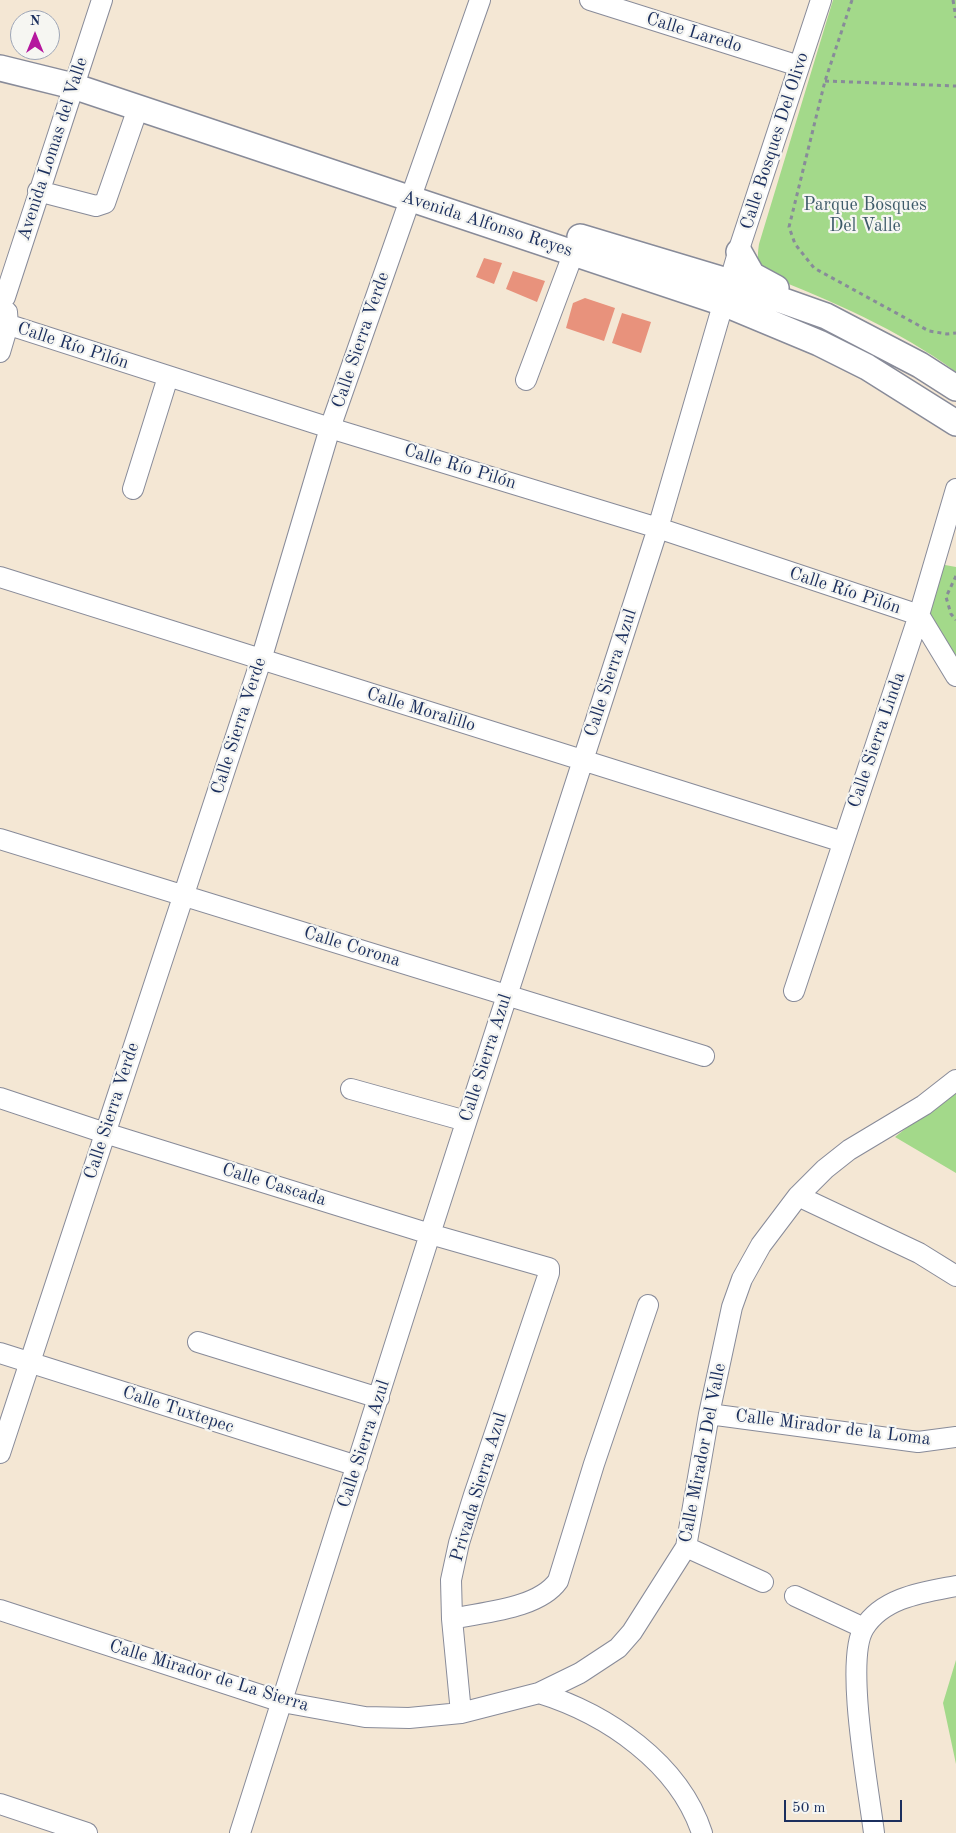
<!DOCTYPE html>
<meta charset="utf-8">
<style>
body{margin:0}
#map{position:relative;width:956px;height:1833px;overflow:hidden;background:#f4e7d4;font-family:"Old Standard TT",serif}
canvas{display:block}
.north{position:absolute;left:10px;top:10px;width:50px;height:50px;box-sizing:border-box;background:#f6f6f2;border:1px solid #9ea6b7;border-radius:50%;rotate:0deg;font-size:14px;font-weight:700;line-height:20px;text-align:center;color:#1b2f5e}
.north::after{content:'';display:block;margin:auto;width:18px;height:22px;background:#b5179e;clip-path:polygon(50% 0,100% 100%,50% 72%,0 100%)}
.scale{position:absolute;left:784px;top:1800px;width:118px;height:22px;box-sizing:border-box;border:2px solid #1b2f5e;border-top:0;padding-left:6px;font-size:15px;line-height:18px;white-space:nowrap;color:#1b2f5e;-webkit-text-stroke:4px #f6f6f2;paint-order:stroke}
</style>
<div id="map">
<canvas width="956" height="1833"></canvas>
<div class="north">N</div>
<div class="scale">50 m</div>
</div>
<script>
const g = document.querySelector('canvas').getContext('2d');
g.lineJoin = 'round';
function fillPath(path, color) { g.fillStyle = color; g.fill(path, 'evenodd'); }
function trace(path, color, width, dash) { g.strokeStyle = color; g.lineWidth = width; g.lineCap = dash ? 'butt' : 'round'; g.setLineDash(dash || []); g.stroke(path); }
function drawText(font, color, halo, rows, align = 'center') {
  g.font = font + ' "Old Standard TT",serif'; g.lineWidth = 4.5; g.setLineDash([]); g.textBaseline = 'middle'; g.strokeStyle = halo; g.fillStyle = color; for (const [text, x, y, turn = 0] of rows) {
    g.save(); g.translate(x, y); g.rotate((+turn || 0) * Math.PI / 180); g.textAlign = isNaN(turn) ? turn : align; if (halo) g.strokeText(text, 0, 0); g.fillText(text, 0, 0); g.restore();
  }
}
fillPath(new Path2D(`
 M833 0H956V372C898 329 833 302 767 275 757 265 757 258 759 244Z
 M945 565 956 567V656L923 609 931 570Z
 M956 1088V1173L895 1137Z
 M956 1660V1764L943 1703Z`), '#a3d98a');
fillPath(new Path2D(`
 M484 258 502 263 494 284 476 277Z
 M513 271 545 281 537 302 506 289Z
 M585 298 615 308 604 341 566 328 573 303Z
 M622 313 651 322 641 353 612 343Z`), '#e8927c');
const minor = new Path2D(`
 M590 0 799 66
 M38 191 96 206 105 203 138 108
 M0 304 5 297 102 0
 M0 322 330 428 658 528 919 615 956 676
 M0 352 8 325 7 312
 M526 380 578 241
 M133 489 168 377
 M0 577 843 842
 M0 839 704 1056
 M794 991 919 615 956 489
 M351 1089 466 1121
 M0 1098 105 1133 430 1234 549 1268V1273L474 1495 459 1543 451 1580 452 1619 461 1713
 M798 1196 919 1253 956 1276
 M198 1342 379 1398
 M0 1353 357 1466
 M709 1414 918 1442 956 1437
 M0 1453 261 660 330 428 480 0
 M686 1547 763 1582
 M795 1596 864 1628
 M0 1610 282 1702 365 1717 409 1718 461 1713 539 1693 580 1673 618 1648 632 1632 686 1547 709 1414 732 1307 742 1279 761 1245 798 1196 825 1169 849 1150 924 1105 956 1080
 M452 1619C483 1612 538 1609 558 1581L594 1464 648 1305
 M539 1693C607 1714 679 1763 702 1833
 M0 1804 87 1833
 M240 1833 430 1234 658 528 740 246 821 0
 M874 1833C869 1791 844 1660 864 1628 883 1597 925 1592 956 1586`);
const major = new Path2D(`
 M0 68 73 86 723 303 819 343 867 367 956 423
 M580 237 730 282 826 316 920 365 956 388
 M739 252 752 275 776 288`);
trace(minor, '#888b99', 22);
trace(major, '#888b99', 28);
trace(new Path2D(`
 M852 0 825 81 789 227 795 244 814 268 929 331 947 334 956 333
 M953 0 956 18
 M825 81 956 86
 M956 576 946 597 951 614 956 620`), '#888b99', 3, [4, 4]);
trace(minor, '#fff', 20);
trace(major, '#fff', 25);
drawText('18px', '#1b2f5e', '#f6f6f2', [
 ["Calle Laredo",694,33,17],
 ["Calle Bosques Del Olivo",775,141,-72],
 ["Avenida Lomas del Valle",53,149,-72],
 ["Avenida Alfonso Reyes",487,224,18],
 ["Calle Sierra Verde",361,340,-71],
 ["Calle Río Pilón",73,346,18],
 ["Calle Río Pilón",460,467,17],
 ["Calle Río Pilón",845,591,18],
 ["Calle Sierra Azul",611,673,-72],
 ["Calle Moralillo",421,710,17],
 ["Calle Sierra Verde",239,726,-72],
 ["Calle Sierra Linda",877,740,-71],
 ["Calle Corona",352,947,17],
 ["Calle Sierra Azul",486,1058,-72],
 ["Calle Sierra Verde",112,1111,-72],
 ["Calle Cascada",274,1185,17],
 ["Calle Tuxtepec",178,1410,18],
 ["Calle Mirador de la Loma",833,1428,7],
 ["Calle Sierra Azul",364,1444,-72],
 ["Calle Mirador Del Valle",703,1453,-79],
 ["Privada Sierra Azul",479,1487,-73],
 ["Calle Mirador de La Sierra",209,1676,17]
]);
drawText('18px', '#3d5a69', '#f6f6f2', [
 ["Parque Bosques",865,205],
 ["Del Valle",865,226]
]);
</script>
